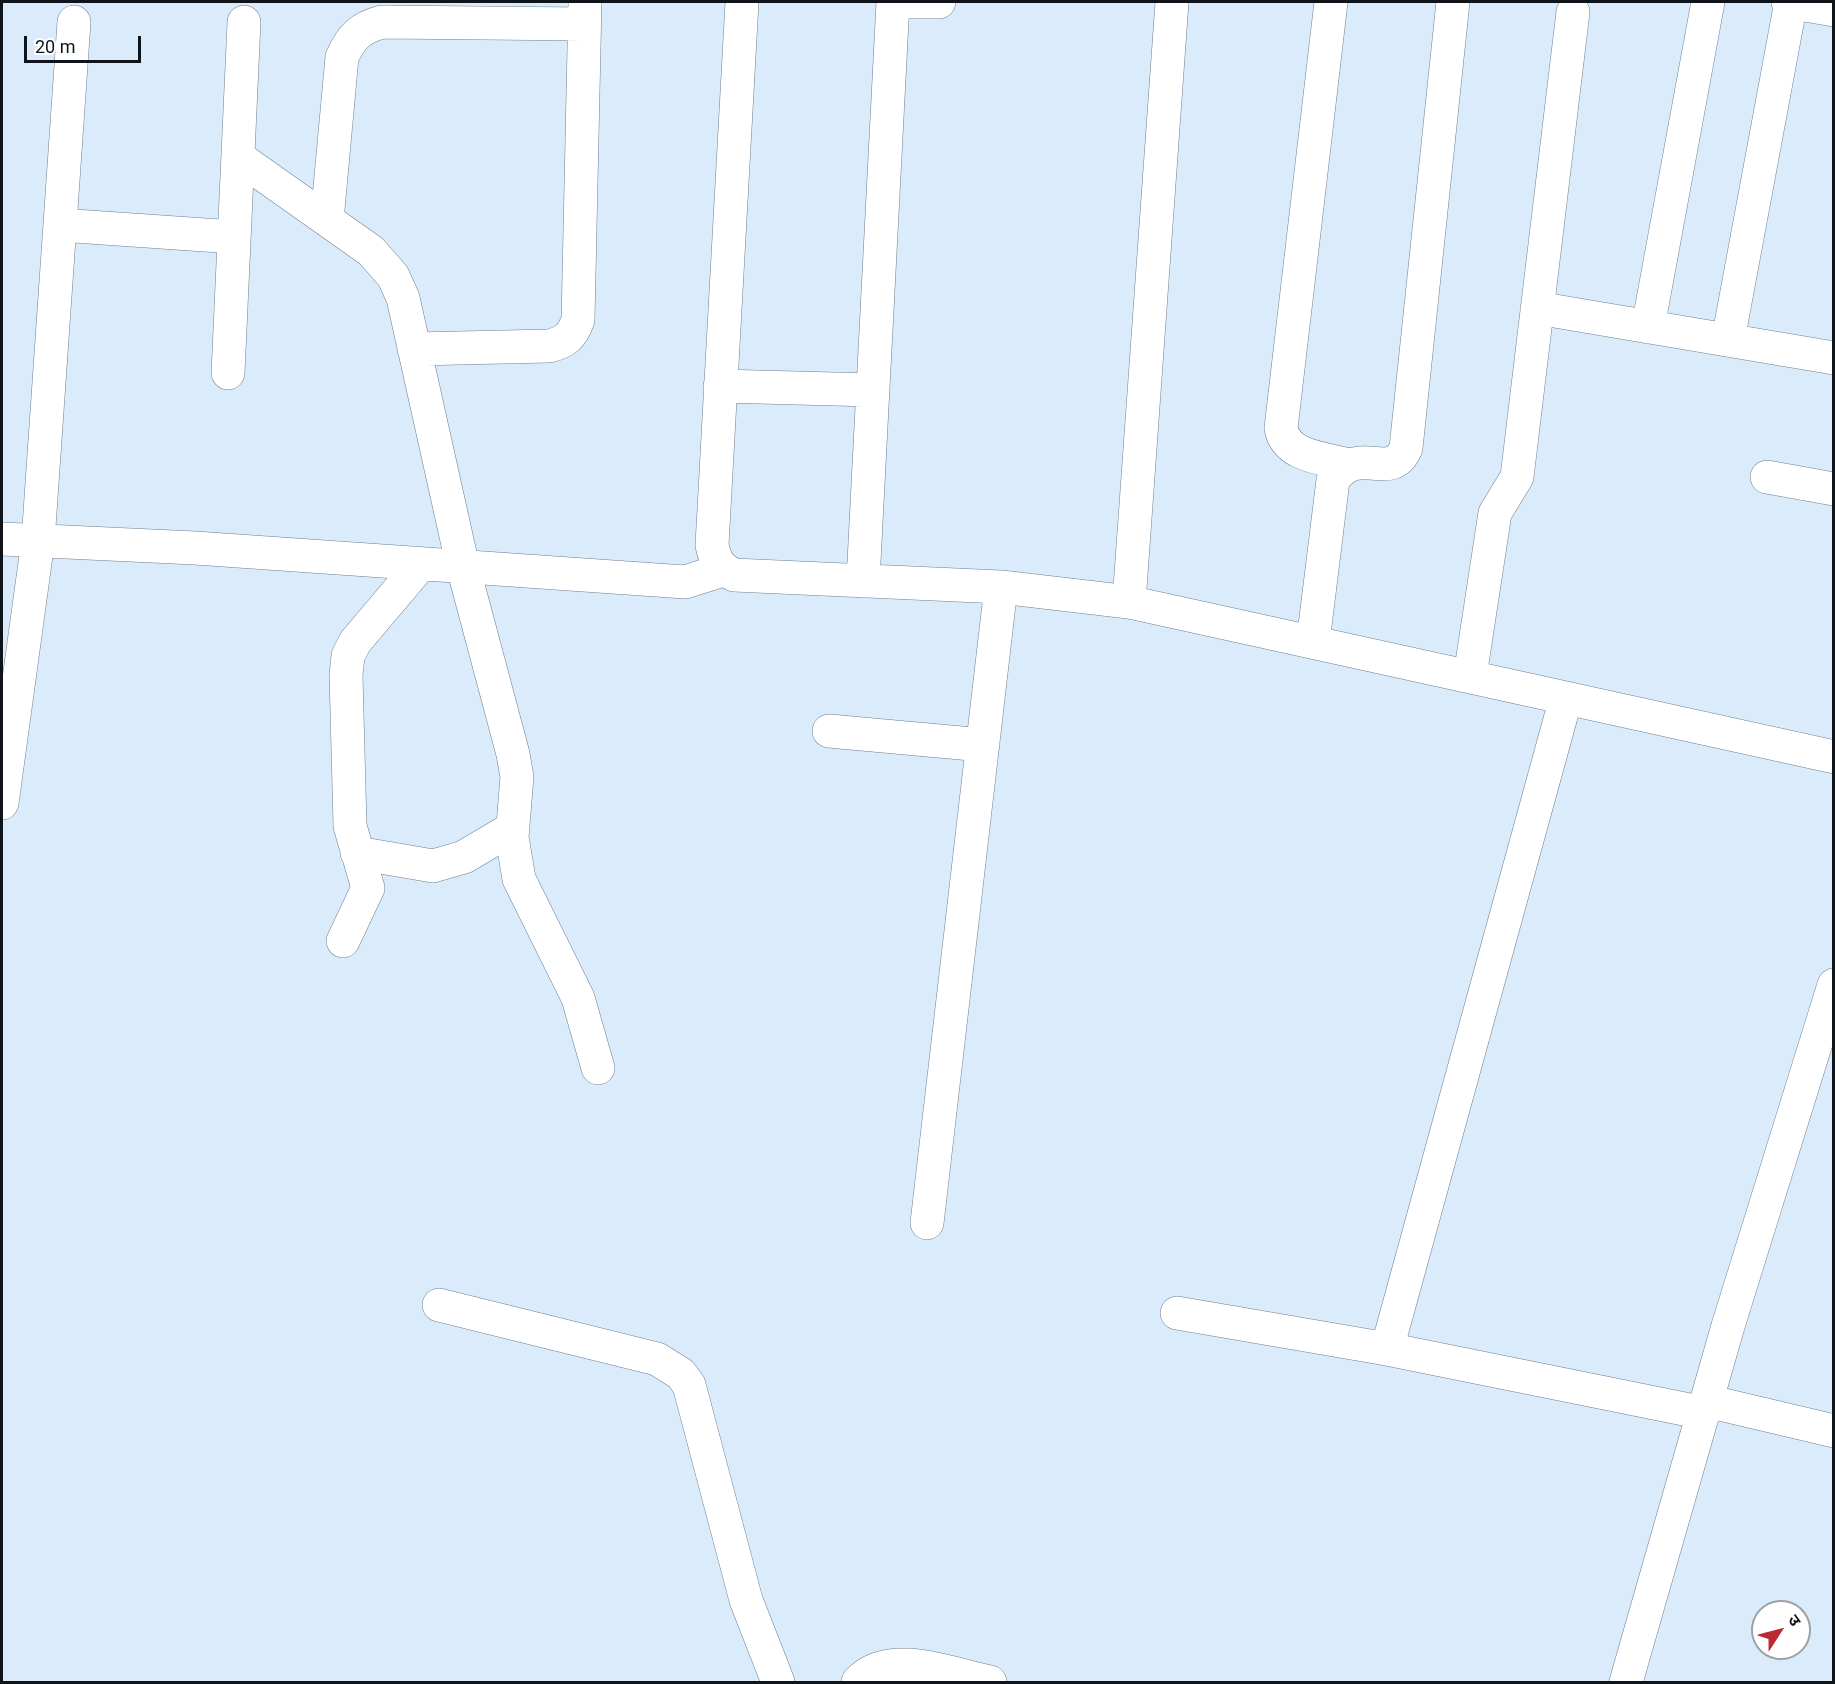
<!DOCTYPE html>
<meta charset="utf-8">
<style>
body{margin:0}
#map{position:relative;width:1835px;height:1684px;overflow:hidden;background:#daebfc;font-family:Roboto,"Noto Sans Devanagari",sans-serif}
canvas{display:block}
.frame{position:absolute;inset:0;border:3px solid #0e1419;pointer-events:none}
.north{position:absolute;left:1751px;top:1600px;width:60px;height:60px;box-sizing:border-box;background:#fff;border:2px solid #9fa1a3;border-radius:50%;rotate:54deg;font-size:16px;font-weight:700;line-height:24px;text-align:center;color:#0e1419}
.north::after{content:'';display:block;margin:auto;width:21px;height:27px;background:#ba2a35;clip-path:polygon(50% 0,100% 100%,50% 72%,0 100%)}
.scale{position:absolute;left:24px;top:36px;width:117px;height:27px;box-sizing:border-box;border:3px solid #0e1419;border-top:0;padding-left:8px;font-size:18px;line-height:21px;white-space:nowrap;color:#0e1419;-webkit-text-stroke:4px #fff;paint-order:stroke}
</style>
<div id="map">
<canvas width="1835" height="1684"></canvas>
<div class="frame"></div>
<div class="north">उ</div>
<div class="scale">20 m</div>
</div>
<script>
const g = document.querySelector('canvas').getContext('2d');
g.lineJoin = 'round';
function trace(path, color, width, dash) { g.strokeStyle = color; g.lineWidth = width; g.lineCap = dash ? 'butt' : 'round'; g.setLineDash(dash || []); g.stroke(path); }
const minor = new Path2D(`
 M742 2 712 545C715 561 720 568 734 575L1001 587 1129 602 1834 757
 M893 2H939
 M1331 2 1281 428C1286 457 1324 458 1348 465
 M1788 2 1834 10
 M238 157 371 251 393 276 403 298 463 567 513 754 517 777 512 837 519 879 578 998 598 1068
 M327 220 342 57C352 36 360 28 382 22L584 24
 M60 225 234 237
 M1537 308 1834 358
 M1648 327 1708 2
 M1728 340 1791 2
 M414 349 549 346C566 342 572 336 578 320L585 2
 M228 373 244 22
 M720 386 873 390
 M1767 477 1834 489
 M2 539 195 548 685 582 723 570
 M863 581 893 2
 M1129 602 1172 2
 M1313 642 1333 480C1360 442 1390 484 1406 448L1453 2
 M1470 676 1495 513 1517 477 1573 12
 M829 731 983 745
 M2 803 38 541 74 22
 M357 853 433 866 464 857 513 828
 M343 941 368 888 350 826 346 675 348 656 355 642 421 564
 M927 1223 1001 587
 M439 1305 657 1359 681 1374 689 1385 746 1600 778 1682
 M1177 1313 1387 1349 1704 1413
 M1387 1349 1566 698
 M1707 1401 1834 1431
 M858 1682C888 1648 951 1674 990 1682
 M1626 1682 1728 1326 1834 985`);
trace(minor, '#707f8e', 34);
trace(minor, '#fff', 33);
</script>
